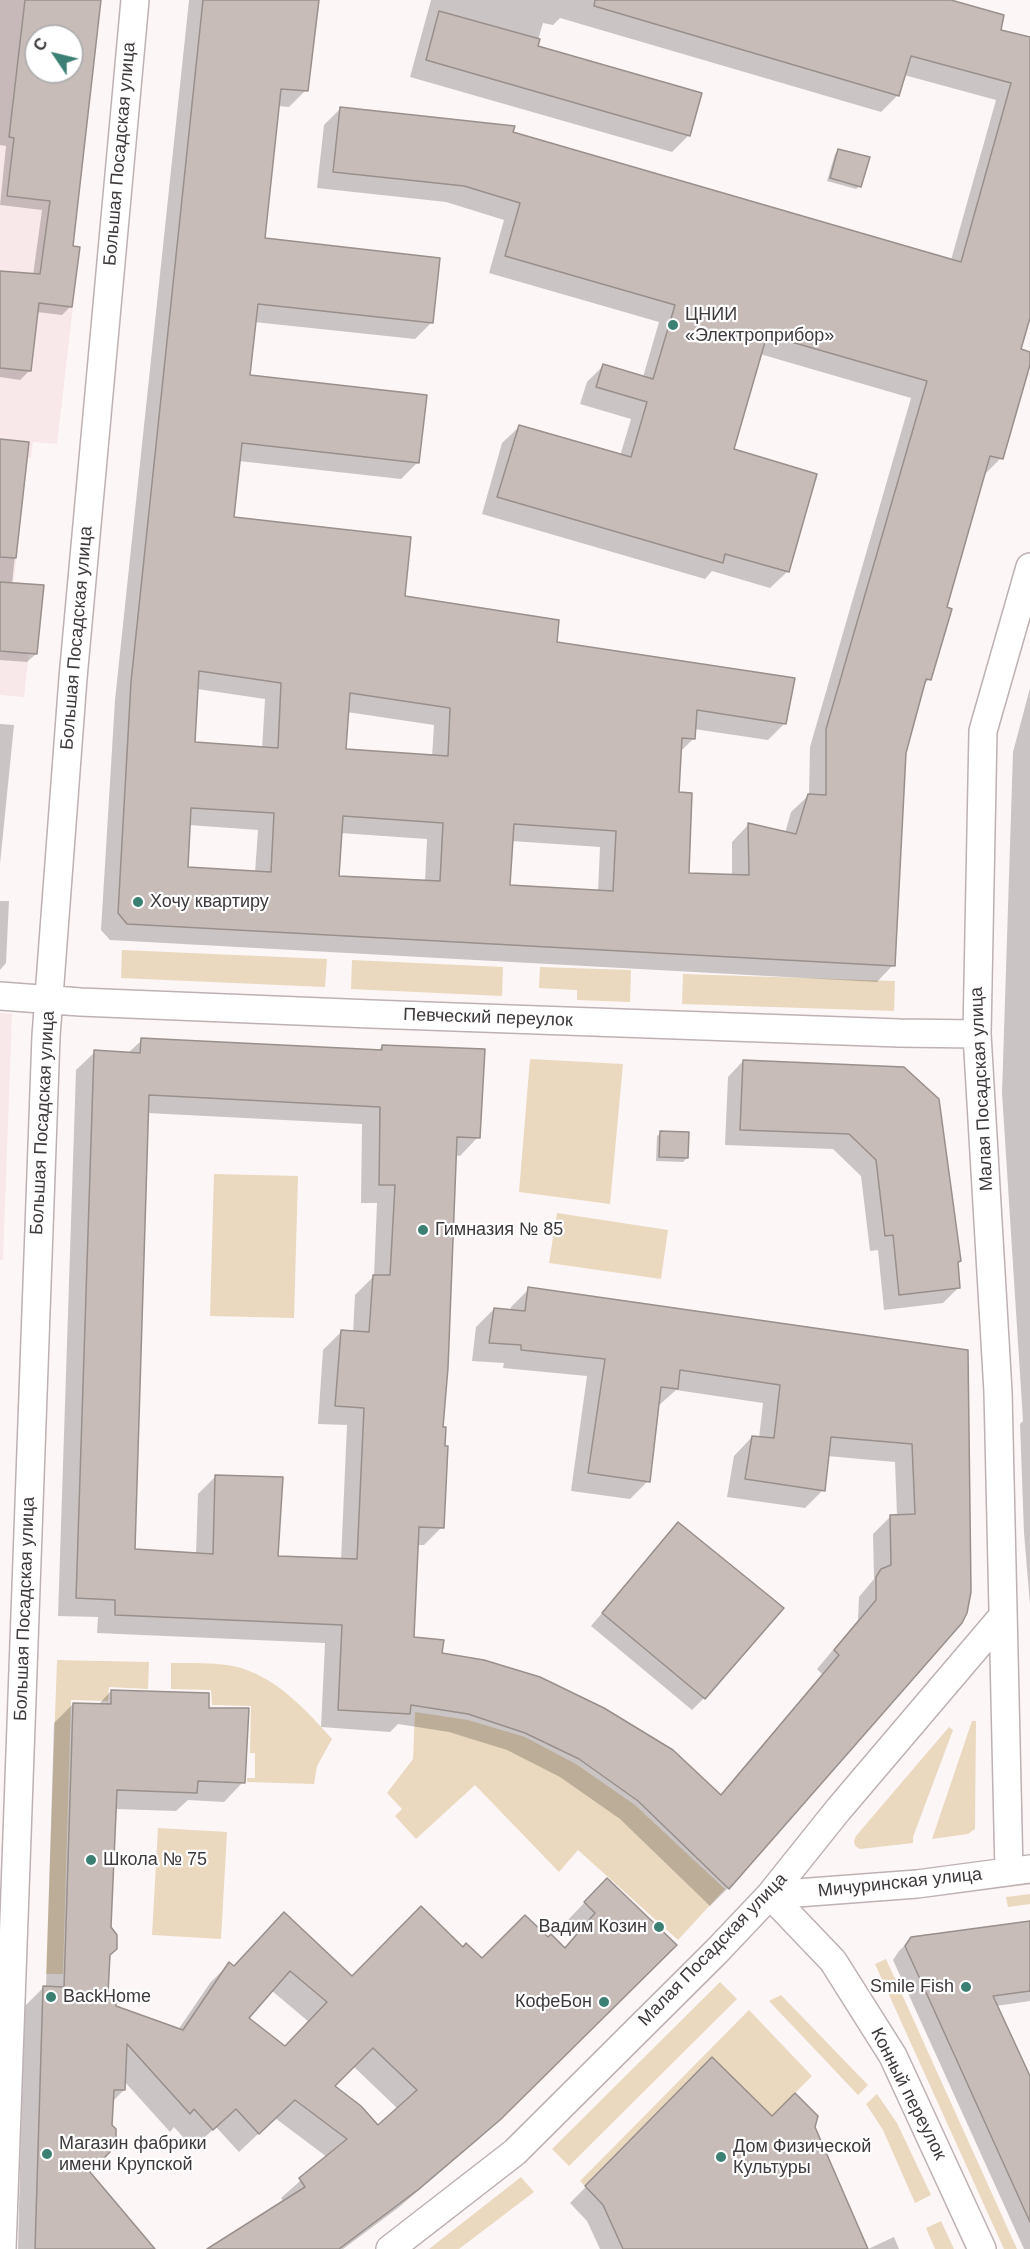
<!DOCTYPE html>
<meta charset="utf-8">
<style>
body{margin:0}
#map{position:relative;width:1030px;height:2249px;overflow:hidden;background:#fdf6f7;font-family:Helvetica,sans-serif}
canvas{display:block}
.north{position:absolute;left:24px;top:24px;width:60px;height:60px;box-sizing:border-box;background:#fff;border:2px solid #b2b0b0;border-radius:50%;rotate:305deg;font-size:16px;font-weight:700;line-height:24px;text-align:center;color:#3e393a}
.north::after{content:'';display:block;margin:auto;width:21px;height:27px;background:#3c8074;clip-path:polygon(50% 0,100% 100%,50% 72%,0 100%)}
</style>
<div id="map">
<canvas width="1030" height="2249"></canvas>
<div class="north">С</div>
</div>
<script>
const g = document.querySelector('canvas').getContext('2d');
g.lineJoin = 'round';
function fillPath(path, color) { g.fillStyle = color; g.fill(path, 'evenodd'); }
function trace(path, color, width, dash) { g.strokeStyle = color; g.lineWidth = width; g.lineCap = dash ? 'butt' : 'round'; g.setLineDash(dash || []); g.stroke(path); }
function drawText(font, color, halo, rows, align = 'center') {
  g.font = font + ' Helvetica,sans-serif'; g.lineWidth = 4.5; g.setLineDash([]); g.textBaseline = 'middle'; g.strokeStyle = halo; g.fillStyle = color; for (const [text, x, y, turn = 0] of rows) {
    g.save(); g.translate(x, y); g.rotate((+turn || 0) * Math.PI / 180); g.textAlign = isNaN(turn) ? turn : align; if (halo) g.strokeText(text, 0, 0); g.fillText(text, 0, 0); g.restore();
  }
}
fillPath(new Path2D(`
 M0 0H101L73 245 80 247 57 444 33 442 31 458H27L14 582 44 585 37 654H29L24 697 0 695ZM36 36H72V72H36Z
 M0 1013 12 1014 3 1260H0Z`), '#f9e8e9');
fillPath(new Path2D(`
 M122 950 327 959 325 987 121 978Z
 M352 960 503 967 502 996 351 989Z
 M540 967 631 970 630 1002 577 1000V990L539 988Z
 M683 974 895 981 894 1011 682 1004Z
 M530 1059 623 1064 610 1204 519 1192Z
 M214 1174 298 1176 294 1318 210 1316Z
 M557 1213 668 1230 661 1279 549 1263Z
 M57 1660 149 1662 148 1689 109 1687 108 1701 71 1700 63 1974H46Z
 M171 1663C192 1663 221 1662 241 1668 279 1680 306 1710 332 1739L317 1766 314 1784 247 1782V1778H255V1753H250L251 1706 212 1705 211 1690 171 1689Z
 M415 1712 468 1720 525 1737 576 1764 635 1805 725 1889 678 1940 578 1850 559 1872 475 1785 416 1839 395 1816 402 1809 387 1793 413 1759Z
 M972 1721H976L975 1829 968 1834 932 1839Z
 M949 1727 953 1730 913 1837V1843L860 1849 855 1846 854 1841 856 1836Z
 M158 1828 227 1832 221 1939 152 1935Z
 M1030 1894V1904L1008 1907 1006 1897Z
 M886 1959 1017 2249H1004L875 1964Z
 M720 1982 737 1999 569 2166 552 2149Z
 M781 1995 868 2085 858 2095 769 2001Z
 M749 2010 812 2076 772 2116 712 2057 585 2186 580 2181Z
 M877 2094 897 2123 931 2195 915 2203 883 2130 866 2104Z
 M521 2177 534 2192 459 2249H429Z
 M941 2221 954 2249H935L926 2228Z`), '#ead9be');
fillPath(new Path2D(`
 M0 0H100L71 247V306L62 315 37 312 29 371 20 380 0 377V272L33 275 42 210 0 205 6 146 0 145ZM36 36H72V72H36Z
 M189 0H318L306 90 289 107 278 106 263 240 432 322 415 339 254 322 248 377 418 462 401 479 239 461 233 519 403 597 555 643 785 723 768 740 694 729V738L680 752 678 794 687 874 732 876V842L748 825 785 833 791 812 809 795 810 747 911 398 760 354 732 450 815 475 787 572 770 588 712 571 705 579 482 514 502 443 519 427 620 456 631 419 580 404 587 382 604 365 643 377 659 322 489 273 504 220 446 202 317 188 324 125 341 108 511 133 951 260 996 100 904 75 898 95 881 112 560 18 553 25 543 23 536 47 689 135 672 152 410 77 431 0H947L999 31 1030 39V313L1019 350 1030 353V360L1001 458 984 475 945 608 929 679 923 686 904 753 893 965 877 982 110 940 101 930 115 700ZM197 689 265 699 262 749 193 744ZM347 712 434 725 432 757 344 751ZM189 825 258 830 255 873 186 869ZM340 833 427 839 425 882 337 877ZM511 841 600 847 598 892 508 887Z
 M839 150 860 186 856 189 827 181 835 154Z
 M0 440 27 443 12 584 36 654 27 662 0 660Z
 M1030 688V1605L1024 1533 1020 1424 1023 1421 1002 1093 1013 752Z
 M0 724 14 725 0 864Z
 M0 901H9L6 963 0 970Z
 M142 1040 377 1052 382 1046 478 1137 460 1156 455 1155 442 1428V1527L424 1545H417L412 1639 720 1795 822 1674 817 1669 858 1620 859 1597 874 1579 873 1534 891 1516H897L895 1462 827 1456 823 1490 805 1508 727 1497 734 1456 752 1437 759 1438 763 1403 676 1390 657 1407 648 1481 630 1499 571 1491 587 1376 503 1368 504 1363 472 1361 476 1327 494 1309 510 1311 511 1307 529 1289 966 1351 970 1592 728 1888 710 1906 620 1819 560 1777 507 1750 449 1732 398 1724 390 1732 321 1727 325 1643 97 1633 98 1617 58 1616 76 1070 95 1052 127 1054ZM147 1113 362 1124 361 1203H377L374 1276 355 1295 353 1333 341 1332 323 1350 318 1424 347 1425 341 1560 277 1557 216 1476 198 1494 196 1554 133 1551Z
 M743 1061 937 1100 959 1261 956 1264 958 1288 943 1303 884 1310 878 1250 870 1251 861 1176 833 1149 725 1145 728 1077Z
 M661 1133 687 1158 683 1162 656 1161 657 1136Z
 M678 1524 704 1698 692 1710 591 1626Z
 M111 1691 207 1709 243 1782 224 1802 188 1800 176 1811 115 1809 106 1995 114 2007 178 2030 210 1983 229 1964 234 1967 265 1933 352 1978 463 1949 482 1961 548 1939 563 1949 577 1933 566 1922 588 1899 675 1945 479 2139 398 2208 343 2249H210L284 2202 281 2198 327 2157 275 2118 239 2152 216 2127 193 2148 174 2127 170 2132 124 2081V2090L112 2102 111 2126 114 2143 88 2172 153 2249H18L24 2007 43 1988H46L54 1723 73 1704 98 1705ZM271 1990 309 2022 285 2048 247 2018ZM353 2066 398 2109 378 2127 333 2086Z
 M1030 1923V2001L996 2006 1030 2079V2249H1024L893 1960 899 1951 912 1938Z
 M712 2059 772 2118 814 2127 867 2249H600L587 2221 570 2203Z
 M894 2237 899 2249H868Z`), '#0003');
const building = new Path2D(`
 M25 0H101L73 246 80 247 72 307 39 303 31 371 0 368V271L40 274 50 201 7 196 14 138 9 137ZM36 36H72V72H36Z
 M203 0H319L308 91 281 89 265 238 440 258 433 323 258 304 250 375 427 395 419 463 242 443 234 517 411 537 405 596 559 620 557 642 795 678 786 724 697 710 695 739 682 738 679 792 692 793 689 873 749 875 748 823 796 834 808 794 826 795V729L927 381 767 335 734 449 817 474 789 572 725 554 723 563 497 497 519 425 631 457 647 402 596 387 603 364 653 379 675 305 505 256 520 203 464 186 333 172 340 107 515 126 513 132 961 262 1011 83 911 56 899 96 594 6 595 0H951L1004 15 1001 30 1030 37V318L1021 349 1030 352V365L1003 459 990 456 947 607 952 609 931 680 926 679 906 753 895 966 127 924 118 913 131 682ZM199 671 281 683 278 748 195 742ZM350 693 450 708 448 756 346 749ZM191 808 274 813 271 872 188 867ZM343 816 443 823 440 881 339 876ZM514 824 616 831 613 891 510 885Z
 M439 11 540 39 538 46 702 93 690 136 426 60Z
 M838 149 870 157 861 187 830 178Z
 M0 439 29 442 16 558 0 557Z
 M0 582 44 585 37 654 0 651Z
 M141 1038 382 1050V1045L485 1049 480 1138 457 1137 448 1368 443 1427H446L445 1446H448L444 1528 419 1527 414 1637 444 1640 442 1653 484 1660 540 1677 604 1708 673 1750 721 1795 839 1655 834 1650 876 1600V1577L881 1569 891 1565 890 1515 915 1514 912 1444 831 1437 825 1491 745 1479 752 1436 774 1438 780 1385 680 1370 678 1389 661 1387 650 1482 588 1473 605 1359 521 1350V1345L489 1343 494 1308 525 1311 528 1287 968 1350 971 1592 967 1613 962 1623 729 1889 638 1801 579 1759 525 1733 468 1714 411 1705 410 1714 338 1710 342 1625 115 1615V1600L76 1598 94 1050 140 1053ZM149 1095 380 1107 379 1185H395L390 1275H373L369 1332 341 1330 335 1406 364 1408 357 1559 278 1556 283 1477 215 1475 213 1554 135 1549Z
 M743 1060 904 1067 939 1099 961 1261 958 1262 960 1288 899 1295 893 1235 885 1236 876 1160 849 1134 740 1130Z
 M660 1131 689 1132 688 1158 659 1157Z
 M678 1522 784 1608 705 1699 602 1613Z
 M111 1690 209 1693V1708H249L245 1783 198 1781 197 1793 117 1790 111 1927 117 1935V1949L110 1955 108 1994 116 1995V2006L183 2030 229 1962 234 1966 284 1912 352 1976 421 1906 463 1947 466 1943 482 1958 525 1915 548 1937 551 1934 565 1948 595 1913 584 1902 607 1878 677 1945 500 2120 419 2189 339 2249H207L305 2187 299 2178 347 2139 295 2100 259 2134 236 2109 213 2130 194 2109 190 2114 127 2044 125 2090H114L112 2125 116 2129V2143L110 2145V2152L90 2172 155 2249H35L43 1986 64 1987 73 1703 111 1704ZM290 1971 327 2002 285 2046 249 2018ZM373 2048 417 2090 378 2125 361 2106 335 2086Z
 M1030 1921V1991L993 1996 1030 2076V2222L905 1946 911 1937Z
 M712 2057 772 2116 795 2093 818 2116 815 2127 868 2249H623L603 2205 585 2186Z`);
fillPath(building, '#c7bcb8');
trace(building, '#998f8b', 1.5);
const minor = new Path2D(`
 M0 996 80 1002 371 1014 899 1033 977 1034
 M1009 1872 998 1392 977 1034 983 731 1030 567
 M770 1895 833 1961 893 2056 982 2249
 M770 1895 917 1884 1030 1869
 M2 2249 46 1036 73 678 135 0
 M390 2249 515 2152 717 1951 770 1895 838 1810 1002 1617`);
trace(minor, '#bdb1b2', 30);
trace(minor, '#fff', 27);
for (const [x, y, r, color] of [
 [673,325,6,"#3c8074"],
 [138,902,6,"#3c8074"],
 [423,1230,6,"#3c8074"],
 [91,1860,6,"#3c8074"],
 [659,1927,6,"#3c8074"],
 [966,1987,6,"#3c8074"],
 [51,1997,6,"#3c8074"],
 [604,2002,6,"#3c8074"],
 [47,2154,6,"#3c8074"],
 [721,2157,6,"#3c8074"]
]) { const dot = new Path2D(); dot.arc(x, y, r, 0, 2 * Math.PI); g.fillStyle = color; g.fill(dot); trace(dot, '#fff', 2); }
drawText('18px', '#3e393a', '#fff', [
 ["Большая Посадская улица",120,154,-85],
 ["Большая Посадская улица",77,638,-85],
 ["Певческий переулок",488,1018,2],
 ["Малая Посадская улица",982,1089,-93],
 ["Большая Посадская улица",43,1123,-87],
 ["Большая Посадская улица",25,1609,-88],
 ["Мичуринская улица",900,1883,-6],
 ["Малая Посадская улица",713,1950,-46],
 ["Конный переулок",908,2094,63]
]);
drawText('18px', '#3e393a', '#fff', [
 ["ЦНИИ",685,315],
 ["«Электроприбор»",685,336],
 ["Хочу квартиру",150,902],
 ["Гимназия № 85",435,1230],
 ["Школа № 75",103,1860],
 ["Вадим Козин",647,1927,"right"],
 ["Smile Fish",954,1987,"right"],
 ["BackHome",63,1997],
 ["КофеБон",592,2002,"right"],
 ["Магазин фабрики",59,2144],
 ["имени Крупской",59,2165],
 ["Дом Физической",733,2147],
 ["Культуры",733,2168]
], 'left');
</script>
